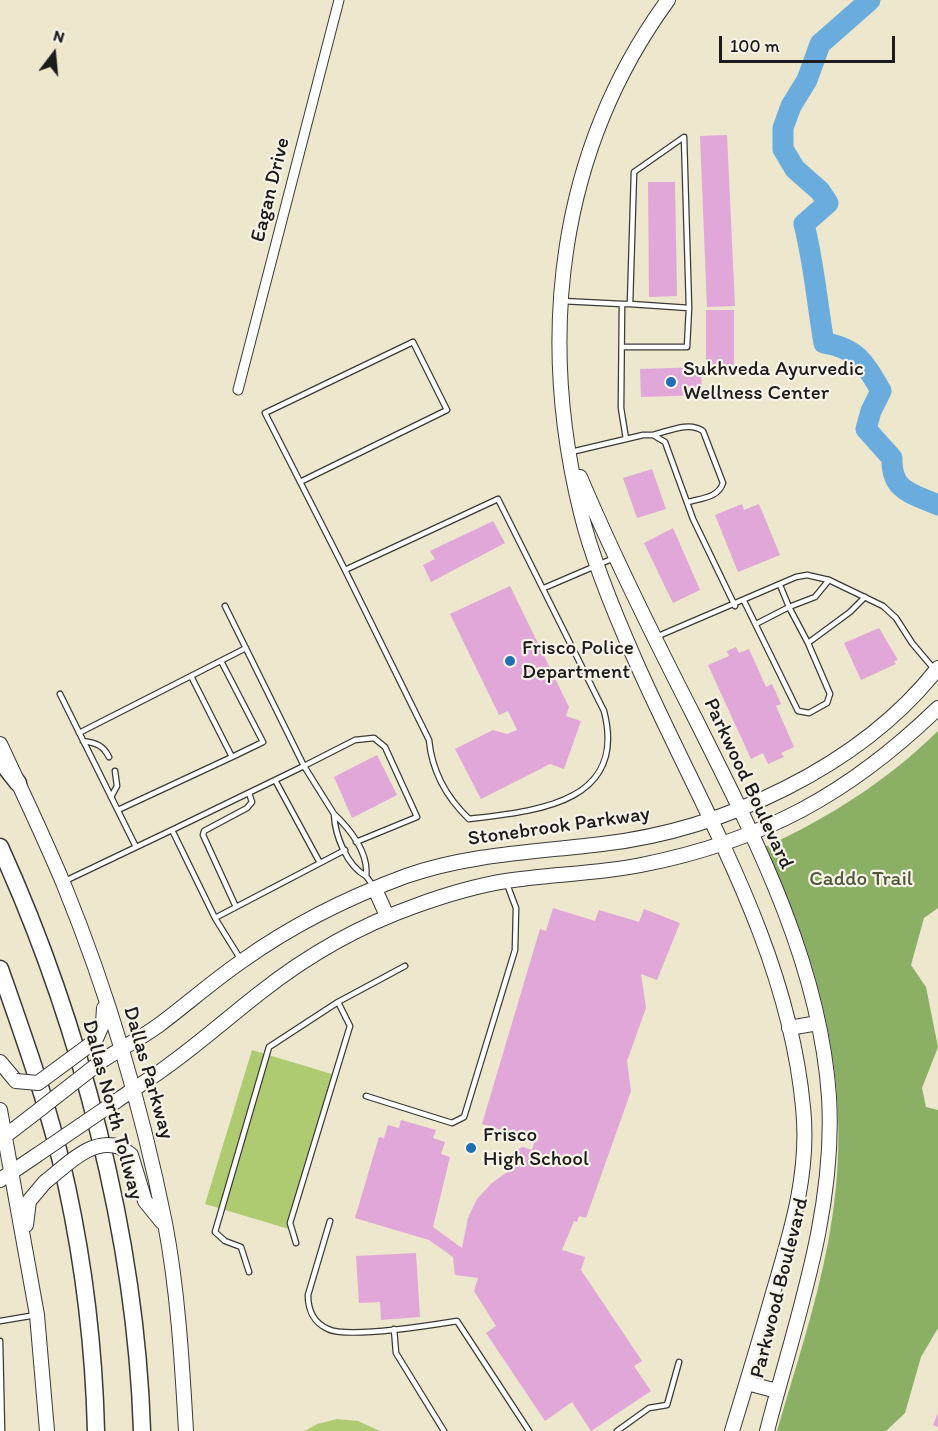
<!DOCTYPE html>
<style>
body{margin:0}
#map{position:relative;width:938px;height:1431px;overflow:hidden;background:#ece7cd;font-family:Itim,sans-serif}
canvas{display:block}
.north{position:absolute;left:24px;top:24px;width:60px;height:60px;-webkit-text-stroke:4px #f7f3e8;paint-order:stroke;rotate:16deg;font-size:16px;font-weight:700;line-height:24px;text-align:center;color:#1c1c1c}
.north::after{content:'';display:block;margin:auto;width:21px;height:27px;background:#1c1c1c;clip-path:polygon(50% 0,100% 100%,50% 72%,0 100%)}
.scale{position:absolute;left:719px;top:36px;width:176px;height:27px;box-sizing:border-box;border:3px solid #1c1c1c;border-top:0;padding-left:8px;font-size:18px;line-height:21px;white-space:nowrap;color:#1c1c1c;-webkit-text-stroke:4px #f7f3e8;paint-order:stroke}
</style>
<div id="map">
<canvas width="938" height="1431"></canvas>
<div class="north">N</div>
<div class="scale">100 m</div>
</div>
<script>
const g = document.querySelector('canvas').getContext('2d');
g.lineJoin = 'round';
function fillPath(path, color) { g.fillStyle = color; g.fill(path, 'evenodd'); }
function trace(path, color, width, dash) { g.strokeStyle = color; g.lineWidth = width; g.lineCap = dash ? 'butt' : 'round'; g.setLineDash(dash || []); g.stroke(path); }
function drawText(font, color, halo, rows, align = 'center') {
  g.font = font + ' Itim,sans-serif'; g.lineWidth = 4.5; g.setLineDash([]); g.textBaseline = 'middle'; g.strokeStyle = halo; g.fillStyle = color; for (const [text, x, y, turn = 0] of rows) {
    g.save(); g.translate(x, y); g.rotate((+turn || 0) * Math.PI / 180); g.textAlign = isNaN(turn) ? turn : align; if (halo) g.strokeText(text, 0, 0); g.fillText(text, 0, 0); g.restore();
  }
}
fillPath(new Path2D(`
 M252 1050 335 1075 289 1229 205 1204Z
 M337 1419 358 1421 380 1431H305L317 1424Z`), '#afcb72');
fillPath(new Path2D(`
 M938 731V908L924 918 911 965 926 987 938 1047 922 1088 926 1107 938 1110V1328L921 1357 905 1413 886 1431H777C795 1369 816 1306 828 1243 856 1099 826 976 765 847 829 818 888 780 938 731Z`), '#8baf64');
trace(new Path2D(`
 M870 0 820 44 807 80 791 106 783 128V149L795 169 820 191 828 203 804 224C814 263 817 303 824 343 857 348 865 363 881 391L871 411 866 429 892 458C891 491 911 493 938 505`), '#6aacde', 21);
fillPath(new Path2D(`
 M727 135 735 306 707 307 700 136Z
 M648 182H675L677 296 649 297Z
 M706 310H734V371H706Z
 M701 367 702 395 641 397 640 369Z
 M652 469 666 509 637 518 623 478Z
 M742 504 744 510 759 504 780 555 738 572 715 515Z
 M493 521 505 543 431 582 423 565 435 559 430 551Z
 M673 528 700 590 673 603 644 543Z
 M510 586 569 707 566 716 581 721 564 769 550 764 481 799 455 749 493 730 507 734 517 730 508 711 499 715 450 614Z
 M879 628 898 660 894 661 896 664 861 680 844 643Z
 M736 647 739 653 749 649 766 687 772 684 781 704 776 706 794 747 781 753 784 757 768 764 763 753 751 759 708 665 729 656 727 651Z
 M377 755 397 795 352 818 334 777Z
 M553 908 595 921 599 910 639 922 644 909 680 923 657 980 641 974 646 1008 627 1061 631 1091 586 1218 579 1216 577 1222 574 1221 562 1250 585 1257 581 1270 642 1361 634 1366 651 1391 591 1431 572 1402 545 1421 486 1333 496 1326 474 1291 478 1278 455 1275 453 1257 429 1240 355 1218 379 1137 384 1138 388 1125 399 1128 401 1120 436 1130 433 1138 445 1142 441 1154 450 1157 433 1227 462 1248 468 1218 477 1199 492 1183 510 1170 506 1162 517 1160 514 1151 523 1147 532 1150 535 1140 482 1124 540 929 546 931Z
 M416 1253 420 1317 381 1320 380 1302 359 1303 356 1256Z
 M938 1413V1427L933 1425Z`), '#e0a7d8');
const lane = new Path2D(`
 M562 301 622 304 621 408 626 439
 M622 304H630L689 308 684 137 634 172 630 304
 M622 347H687L689 308
 M653 435C669 431 689 421 703 431L723 483C718 498 702 498 688 502
 M571 452 643 435H653L665 442 693 519 735 606
 M300 482 447 410 413 342 265 413 345 570
 M498 499 604 711C628 804 535 811 469 819 447 798 432 771 429 740L345 570Z
 M829 580 815 597 789 607 808 643 850 612 865 597
 M544 588 614 558
 M744 601 798 711 809 713 827 703 830 694 808 643
 M225 606 304 766 355 740 374 738 385 747 417 817 356 842
 M756 624 789 607 780 585
 M656 637 796 577 807 575 829 580 883 606 896 618 912 643 934 669
 M221 661 263 742 232 757
 M60 694 136 847
 M79 733 246 648
 M83 741C96 743 103 745 109 757
 M275 780 320 863
 M111 797 117 786 115 771
 M118 810 232 757 191 676
 M366 876C347 866 335 836 334 814 350 829 369 853 366 876L374 887
 M65 881 172 830
 M236 907 203 835 204 831 247 808 252 802 249 793
 M215 918 345 850
 M241 960 215 918 172 830 304 766 334 814
 M366 1096 452 1123 464 1117 515 950 516 908 507 884
 M330 1221 308 1295C308 1310 314 1323 328 1329 348 1339 432 1325 457 1321L529 1431
 M296 1243 290 1223 350 1026 338 1002 405 966
 M249 1272 241 1247 225 1241 215 1232 269 1047 338 1002
 M0 1321 36 1315
 M394 1329 396 1353 444 1431
 M0 1341 2 1431
 M617 1431 649 1408 667 1405 679 1362`);
const street = new Path2D(`
 M238 390 339 0`);
const secondary = new Path2D(`
 M668 0C558 151 537 335 581 513 592 559 617 619 636 662 700 807 788 946 803 1107 810 1172 791 1232 773 1293 760 1339 746 1385 732 1431
 M580 477C615 560 655 640 696 720 755 838 820 963 829 1097 836 1212 795 1322 767 1431
 M0 744C22 791 44 837 64 885 108 993 142 1109 165 1223 178 1291 182 1362 186 1431
 M375 889 387 916
 M789 1028 818 1023
 M95 1041 103 1023 104 1008
 M103 1060C122 1048 141 1038 159 1025 187 1004 213 981 242 961 291 926 349 897 406 876 469 854 536 852 602 844 724 830 861 766 938 668
 M0 1062 16 1081
 M115 1102C133 1089 152 1078 169 1065 201 1042 230 1016 261 992 308 955 359 926 415 906 445 895 475 886 506 881 550 874 596 874 641 865 763 841 849 794 938 708
 M0 1110 37 1315 47 1431
 M0 1140 30 1117
 M120 1147 131 1155 145 1201 162 1222
 M0 1180 37 1155
 M26 1225 29 1201 45 1182
 M747 1383 777 1391`);
const highway = new Path2D(`
 M0 760 18 783
 M0 847C80 1023 136 1237 142 1431
 M0 969C25 1040 51 1113 67 1187 84 1266 94 1350 96 1431`);
trace(lane, '#3b3a37', 7);
trace(street, '#3b3a37', 11);
trace(secondary, '#3b3a37', 16);
trace(highway, '#3b3a37', 19);
trace(lane, '#fff', 4.5);
trace(street, '#fff', 9);
trace(secondary, '#fff', 14);
trace(highway, '#fff', 16);
const secondaryBridge = new Path2D(`
 M16 1081 38 1083 95 1041
 M30 1117 103 1060
 M37 1155 115 1102
 M45 1182C66 1166 91 1137 120 1147`);
trace(secondaryBridge, '#3b3a37', 16, []);
trace(secondaryBridge, '#fff', 14);
for (const [x, y, r, color] of [
 [671,382,6,"#1f6fb2"],
 [510,661,6,"#1f6fb2"],
 [471,1148,6,"#1f6fb2"]
]) { const dot = new Path2D(); dot.arc(x, y, r, 0, 2 * Math.PI); g.fillStyle = color; g.fill(dot); trace(dot, '#f7f3e8', 2); }
drawText('21px', '#1c1c1c', '#f7f3e8', [
 ["Eagan Drive",271,190,-76],
 ["Parkwood Boulevard",748,784,65],
 ["Stonebrook Parkway",559,827,-8],
 ["Dallas Parkway",148,1073,74],
 ["Dallas North Tollway",112,1110,75],
 ["Parkwood Boulevard",780,1288,-76]
]);
drawText('21px', '#1c1c1c', '#f7f3e8', [
 ["Sukhveda Ayurvedic",683,370],
 ["Wellness Center",683,394],
 ["Frisco Police",522,649],
 ["Department",522,673],
 ["Frisco",483,1136],
 ["High School",483,1160]
], 'left');
drawText('21px', '#4f593a', '#f7f3e8', [
 ["Caddo Trail",861,880]
]);
</script>
